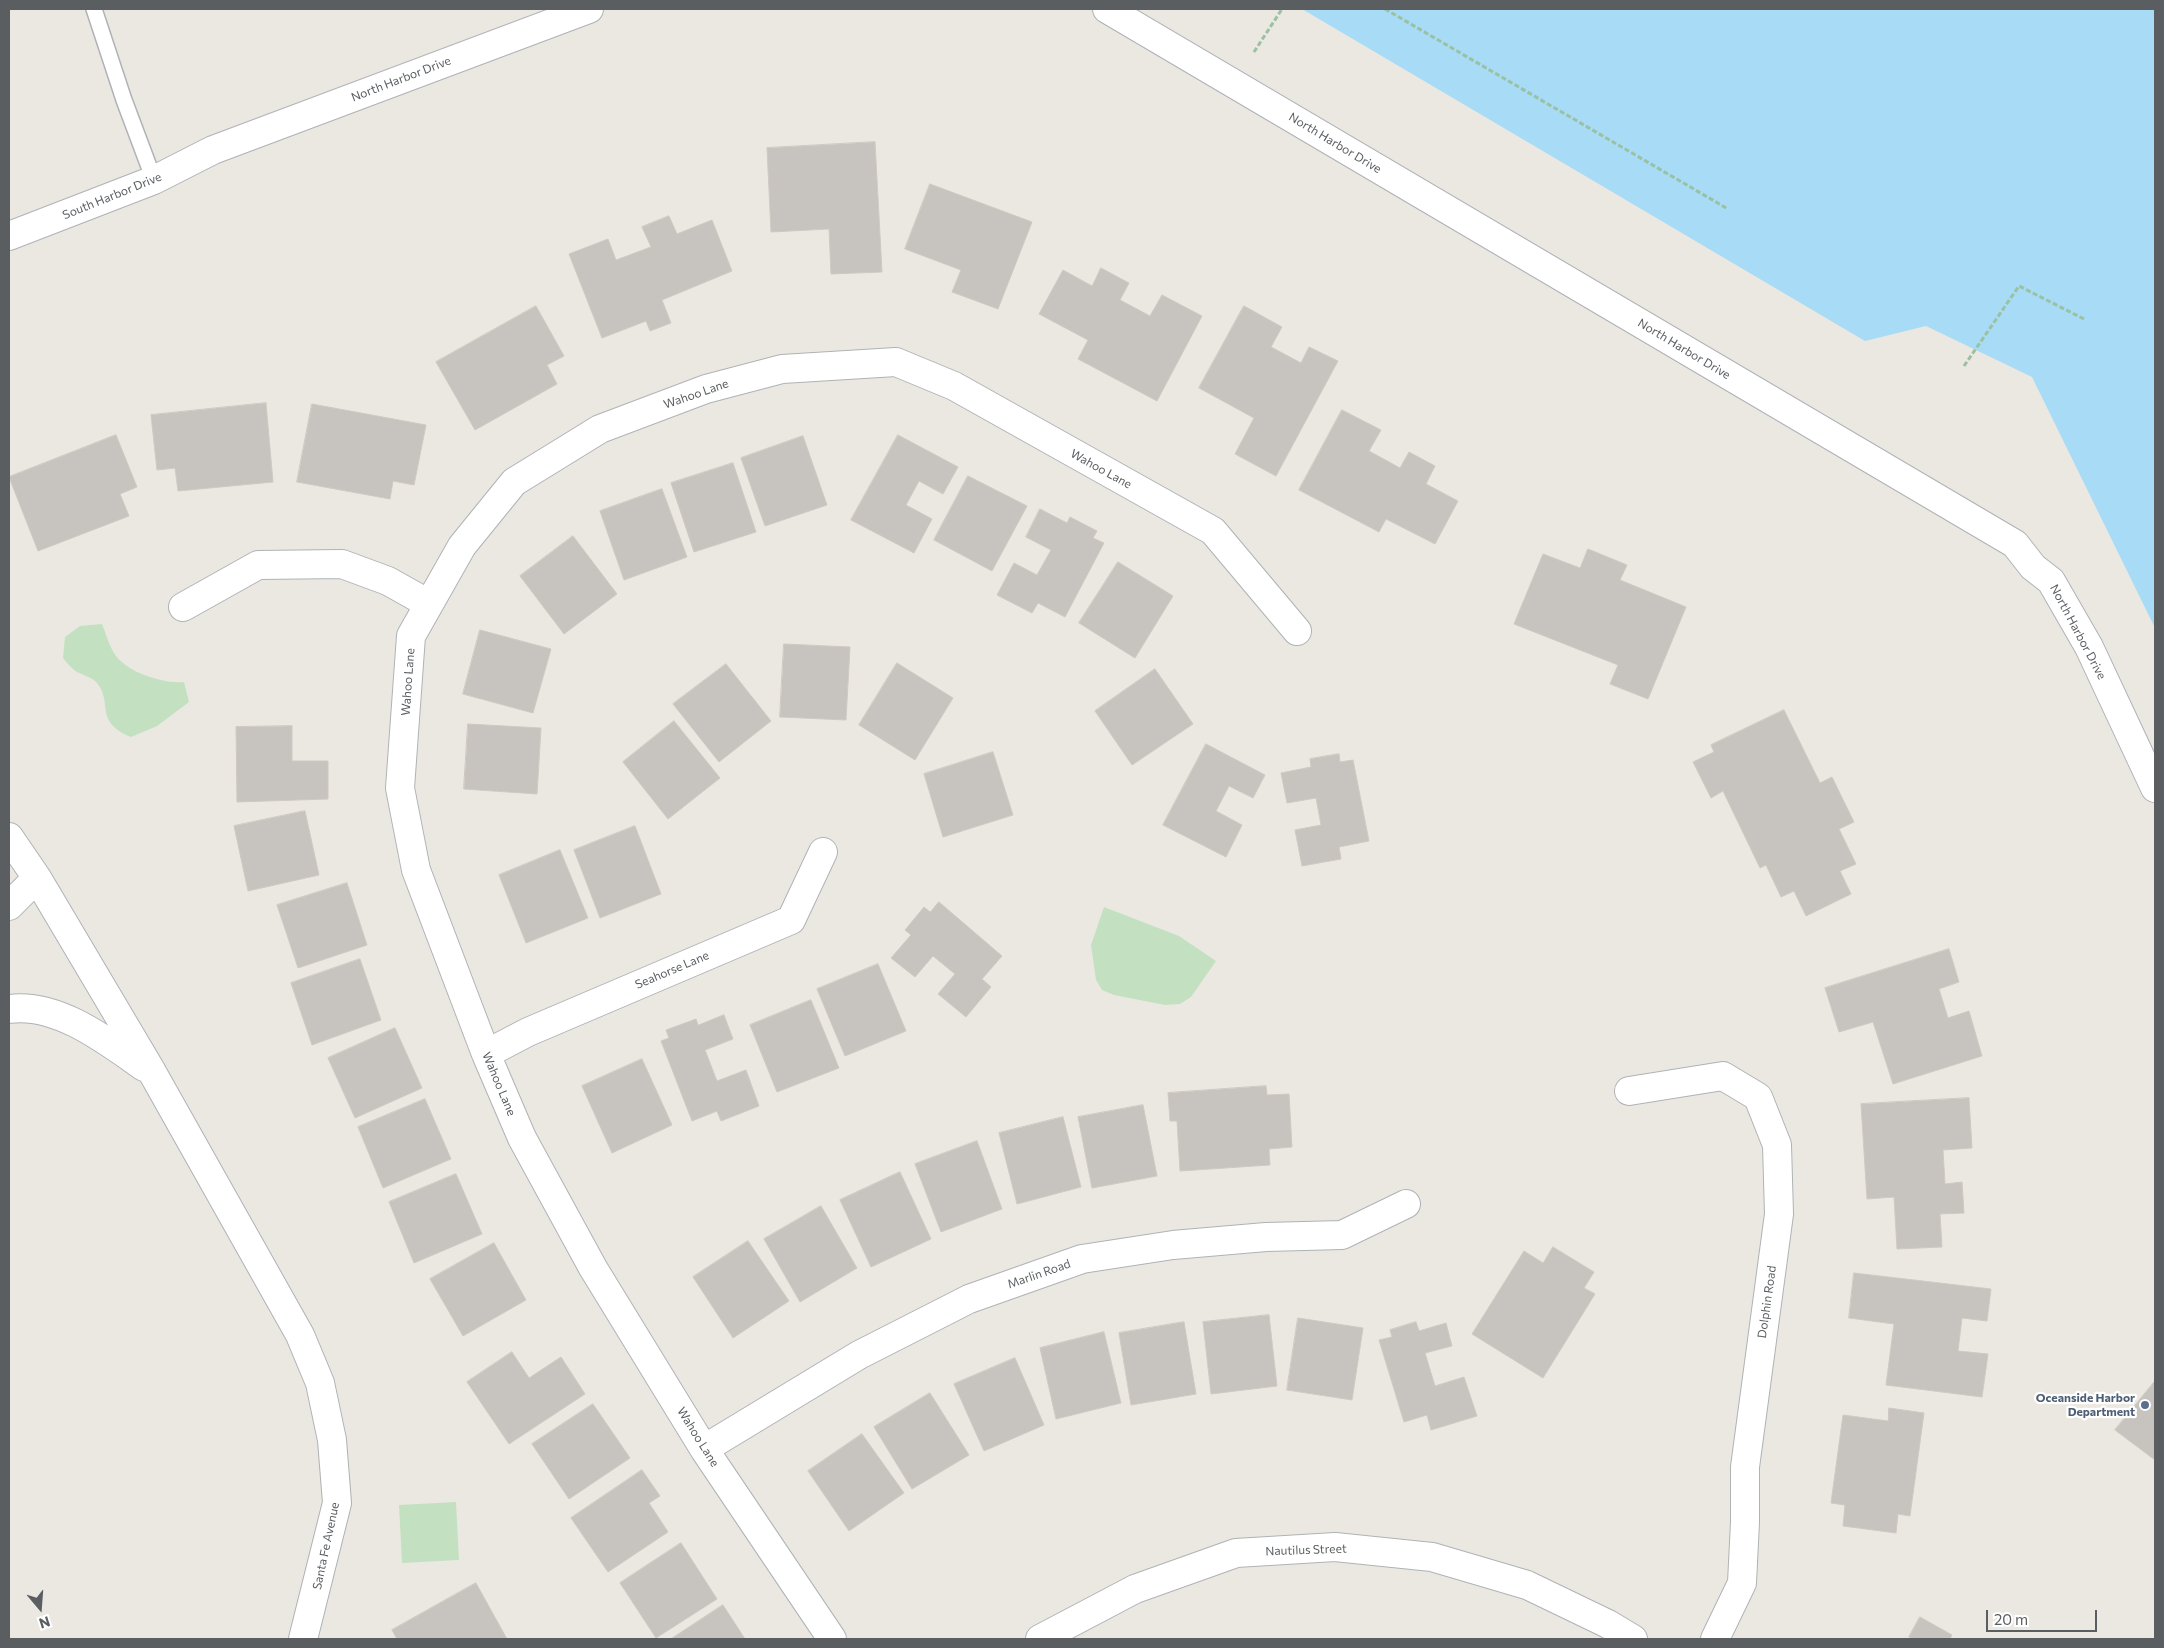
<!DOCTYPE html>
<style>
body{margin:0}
#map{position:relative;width:2164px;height:1648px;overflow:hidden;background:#ebe8e2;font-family:Commissioner,sans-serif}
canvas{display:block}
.frame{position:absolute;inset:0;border:10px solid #5a5e61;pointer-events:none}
.north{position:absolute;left:15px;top:1583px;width:50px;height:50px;-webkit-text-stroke:4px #fff;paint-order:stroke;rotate:162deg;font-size:14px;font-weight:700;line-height:20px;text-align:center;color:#5a5e61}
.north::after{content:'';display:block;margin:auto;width:18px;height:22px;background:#5a5e61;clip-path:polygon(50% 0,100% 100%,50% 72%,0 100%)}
.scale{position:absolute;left:1986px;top:1610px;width:111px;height:22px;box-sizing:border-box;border:2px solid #5a5e61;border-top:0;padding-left:6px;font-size:15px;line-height:18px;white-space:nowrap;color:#5a5e61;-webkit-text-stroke:4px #fff;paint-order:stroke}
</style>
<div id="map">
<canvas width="2164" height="1648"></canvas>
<div class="frame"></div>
<div class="north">N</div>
<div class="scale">20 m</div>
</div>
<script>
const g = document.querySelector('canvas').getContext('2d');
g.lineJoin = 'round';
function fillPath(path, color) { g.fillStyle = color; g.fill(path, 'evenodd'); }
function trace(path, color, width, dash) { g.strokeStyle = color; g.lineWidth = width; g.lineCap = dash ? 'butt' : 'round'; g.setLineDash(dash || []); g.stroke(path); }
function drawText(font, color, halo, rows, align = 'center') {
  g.font = font + ' Commissioner,sans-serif'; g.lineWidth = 4.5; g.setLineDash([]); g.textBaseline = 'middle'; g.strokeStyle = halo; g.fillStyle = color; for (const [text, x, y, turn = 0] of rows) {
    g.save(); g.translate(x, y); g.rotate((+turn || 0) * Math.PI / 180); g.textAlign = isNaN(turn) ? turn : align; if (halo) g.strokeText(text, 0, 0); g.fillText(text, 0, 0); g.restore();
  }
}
fillPath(new Path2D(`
 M102 624C106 634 110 648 116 656 129 673 164 684 184 682L189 702 157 726 131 737C92 721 115 701 95 681 90 677 83 675 77 672 72 669 67 663 63 658L65 637 80 626Z
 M1104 907 1179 936 1216 961 1191 997 1180 1004 1165 1005 1114 995 1102 990 1096 980 1091 945Z
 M456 1502 459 1560 402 1563 399 1505Z`), '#c3e1c0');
fillPath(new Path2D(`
 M1302 9H2155V628L2032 377 1926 326 1865 341Z`), '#a7dbf6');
const building = new Path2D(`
 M875 142 882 272 831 274 829 229 771 232 767 148Z
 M930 184 1032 222 998 309 952 292 961 270 905 249Z
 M669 216 677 234 712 220 732 271 662 300 671 323 650 331 646 321 602 338 569 254 608 239 616 260 651 247 642 227Z
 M1101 268 1129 283 1120 300 1150 316 1162 295 1202 316 1157 401 1078 359 1088 340 1039 314 1063 270 1092 286Z
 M536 306 564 356 547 365 557 384 475 430 436 362Z
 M1244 306 1282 327 1271 347 1301 363 1309 347 1338 361 1276 476 1235 454 1254 418 1199 388Z
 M266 403 273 482 178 491 175 468 157 470 151 415Z
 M312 404 426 425 414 485 393 481 390 499 297 482Z
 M1342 410 1381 430 1369 451 1400 468 1409 452 1435 466 1426 484 1458 501 1435 544 1386 519 1379 532 1299 490Z
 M116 435 137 487 120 494 129 516 38 551 9 477Z
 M898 435 958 467 943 494 919 481 906 505 932 519 914 553 851 520Z
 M803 436 827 505 765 526 741 458Z
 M733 463 756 532 694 552 671 483Z
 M968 476 1027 506 992 571 934 540Z
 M662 489 687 557 624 580 600 511Z
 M1040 509 1067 523 1070 517 1097 531 1093 538 1104 543 1065 617 1038 603 1032 613 997 595 1014 563 1037 575 1051 550 1026 537Z
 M573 536 617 594 564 634 520 576Z
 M1588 549 1627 565 1620 580 1686 607 1648 699 1610 684 1618 665 1514 624 1543 554 1580 568Z
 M1118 562 1173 596 1135 658 1079 623Z
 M480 630 551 649 533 713 463 694Z
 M784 644 850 647 846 720 780 717Z
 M897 663 953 698 915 760 859 725Z
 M726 664 771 721 719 762 673 704Z
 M1155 669 1193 724 1132 765 1095 711Z
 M1784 710 1820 783 1832 777 1854 822 1839 829 1856 864 1840 871 1851 894 1806 916 1794 891 1781 897 1766 865 1760 868 1723 791 1711 798 1693 762 1714 752 1711 745Z
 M674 721 720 778 668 819 623 762Z
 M468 724 541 728 537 794 464 789Z
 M292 726V761H328V799L237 802 236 727Z
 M1206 744 1265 775 1253 798 1229 786 1216 811 1242 825 1226 857 1163 825Z
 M993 752 1013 815 943 837 924 774Z
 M1339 754 1340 762 1353 760 1369 841 1339 847 1341 859 1302 866 1295 830 1321 825 1316 798 1287 803 1281 773 1311 767 1310 759Z
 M305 811 319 875 248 891 234 826Z
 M635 826 661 894 600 918 574 850Z
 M560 850 588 918 526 943 499 875Z
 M347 883 367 945 298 968 277 905Z
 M939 902 1002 956 982 979 991 987 966 1017 938 994 955 974 933 956 915 977 891 958 911 935 905 930 924 907 930 912Z
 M1949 949 1959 982 1939 989 1948 1018 1969 1011 1982 1056 1893 1084 1873 1022 1839 1032 1825 988Z
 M360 959 381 1020 312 1045 291 983Z
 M878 964 906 1031 845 1056 817 989Z
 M811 1000 839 1068 777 1092 750 1025Z
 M724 1015 733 1039 705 1050 717 1081 746 1070 759 1106 721 1121 717 1111 692 1121 661 1041 669 1038 666 1030 696 1019 698 1025Z
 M395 1028 422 1088 355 1118 328 1058Z
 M642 1059 672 1125 612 1153 582 1086Z
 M1266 1086 1267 1095 1289 1094 1292 1147 1269 1149 1270 1165 1180 1171 1177 1121H1170L1168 1093Z
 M1969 1098 1972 1148 1943 1150 1945 1184 1962 1182 1964 1213 1940 1214 1942 1247 1897 1249 1894 1197 1867 1199 1861 1104Z
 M425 1099 451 1159 383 1188 358 1127Z
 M1143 1105 1157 1176 1092 1188 1078 1117Z
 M1063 1117 1081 1187 1017 1204 999 1133Z
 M977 1141 1002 1209 941 1232 915 1164Z
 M900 1172 931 1239 871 1267 840 1200Z
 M456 1174 482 1234 414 1263 389 1202Z
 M821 1206 857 1268 800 1302 764 1239Z
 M748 1241 789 1301 733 1338 693 1277Z
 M494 1243 526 1300 463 1336 430 1279Z
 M1553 1247 1594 1272 1584 1288 1595 1294 1543 1378 1472 1334 1524 1251 1543 1263Z
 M1854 1273 1991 1289 1987 1321 1962 1318 1958 1351 1988 1354 1982 1397 1886 1385 1894 1324 1849 1318Z
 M1269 1315 1277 1386 1211 1394 1203 1322Z
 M1298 1318 1363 1328 1352 1400 1287 1390Z
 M1184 1322 1196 1394 1131 1405 1119 1333Z
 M1416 1322 1419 1331 1446 1323 1452 1346 1425 1353 1435 1386 1464 1377 1477 1416 1431 1430 1427 1415 1404 1422 1379 1340 1392 1337 1390 1330Z
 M1104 1332 1121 1403 1056 1419 1040 1348Z
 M512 1352 529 1378 561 1357 585 1394 509 1444 467 1382Z
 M1015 1358 1044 1425 984 1451 954 1384Z
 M2155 1381V1460L2115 1430Z
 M930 1393 969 1455 912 1489 874 1427Z
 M593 1404 630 1458 569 1499 532 1444Z
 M1889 1408 1924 1413 1910 1516 1898 1514 1896 1533 1843 1526 1845 1505 1831 1503 1843 1415 1888 1421Z
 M862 1434 904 1493 849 1531 808 1471Z
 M642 1470 660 1496 649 1503 668 1532 608 1572 571 1518Z
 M681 1543 717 1599 656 1638 620 1583Z
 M476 1583 507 1639H397L392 1630Z
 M723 1605 745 1639H671Z
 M1920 1617 1952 1635 1950 1639H1913L1909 1637Z`);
fillPath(building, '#c7c3be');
trace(building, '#cfc9c1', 1);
const lane = new Path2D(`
 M94 9 124 100 154 180`);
const street = new Path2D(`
 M183 607 258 565 342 564 388 581 429 604
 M486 1054 528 1032 791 920 823 852
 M1629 1091 1723 1076 1758 1097 1777 1145 1779 1214 1745 1467V1522L1742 1583 1715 1639
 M704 1449 859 1355 969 1299 1082 1259 1173 1245 1266 1237 1342 1235 1406 1204
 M832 1639 704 1449 593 1268 522 1138 486 1054 416 870 400 788 411 636 462 546 514 482 600 429 706 389 782 369 896 362 954 386 1213 531 1297 631
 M1040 1639 1135 1589 1236 1553 1335 1547 1432 1557 1527 1585 1608 1624 1633 1639`);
const secondary = new Path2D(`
 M1107 9 2015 544 2033 567 2051 581 2089 647 2155 788
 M9 236 154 180 213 150 589 9
 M9 837 37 878 152 1072 300 1335 320 1383 332 1440 337 1503 303 1639
 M9 906 37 878
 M9 1009C57 1002 107 1041 144 1067`);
trace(lane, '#afb3b6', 18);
trace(street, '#afb3b6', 30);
trace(secondary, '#aeb2b6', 30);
trace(new Path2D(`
 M1385 9 1728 209
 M1254 52 1282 9
 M1964 366 2019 286 2084 319`), '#9ac1a2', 3, [5, 2.5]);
trace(lane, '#fff', 15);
trace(street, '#fff', 28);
trace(secondary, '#fff', 28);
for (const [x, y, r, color] of [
 [2145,1405,5,"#5c6f8a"]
]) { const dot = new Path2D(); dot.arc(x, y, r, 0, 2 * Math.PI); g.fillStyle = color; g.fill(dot); trace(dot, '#fff', 2); }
drawText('12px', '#5a5e61', '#fff', [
 ["North Harbor Drive",401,79,-21],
 ["North Harbor Drive",1335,143,31],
 ["South Harbor Drive",112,196,-22],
 ["North Harbor Drive",1684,349,31],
 ["Wahoo Lane",696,394,-19],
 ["Wahoo Lane",1101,469,29],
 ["North Harbor Drive",2078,632,62],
 ["Wahoo Lane",408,682,-86],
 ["Seahorse Lane",672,970,-23],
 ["Wahoo Lane",499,1084,67],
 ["Marlin Road",1039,1274,-19],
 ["Dolphin Road",1767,1302,-82],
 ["Wahoo Lane",698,1437,58],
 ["Santa Fe Avenue",326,1546,-78],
 ["Nautilus Street",1306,1550,-2]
]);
drawText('bold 12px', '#4e5e75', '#fff', [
 ["Oceanside Harbor",2135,1398],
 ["Department",2135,1412]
], 'right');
</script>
